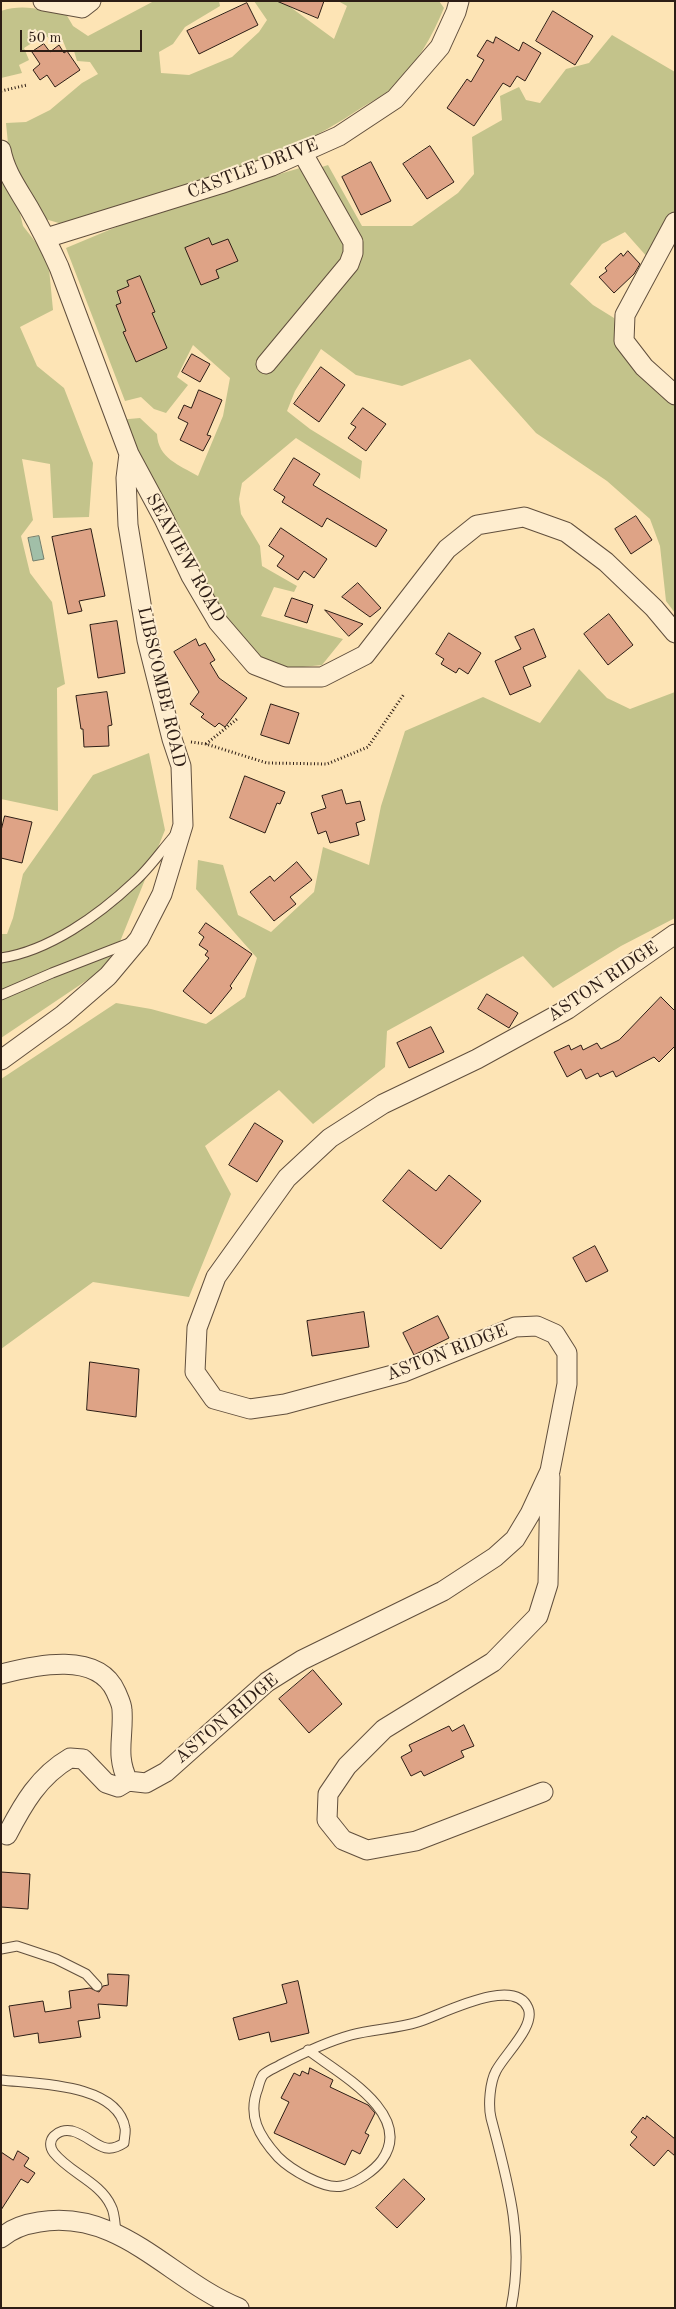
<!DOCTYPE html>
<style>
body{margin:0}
#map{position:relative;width:676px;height:2309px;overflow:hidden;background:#fde4b5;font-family:"Old Standard TT",serif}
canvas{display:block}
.frame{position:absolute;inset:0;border:2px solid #2d1d15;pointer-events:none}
.scale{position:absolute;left:20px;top:30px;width:122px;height:22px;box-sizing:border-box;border:2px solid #2d1d15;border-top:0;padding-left:6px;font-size:15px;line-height:18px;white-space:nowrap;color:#2d1d15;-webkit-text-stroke:4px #feedcf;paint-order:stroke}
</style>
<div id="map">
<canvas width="676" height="2309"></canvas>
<div class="frame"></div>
<div class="scale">50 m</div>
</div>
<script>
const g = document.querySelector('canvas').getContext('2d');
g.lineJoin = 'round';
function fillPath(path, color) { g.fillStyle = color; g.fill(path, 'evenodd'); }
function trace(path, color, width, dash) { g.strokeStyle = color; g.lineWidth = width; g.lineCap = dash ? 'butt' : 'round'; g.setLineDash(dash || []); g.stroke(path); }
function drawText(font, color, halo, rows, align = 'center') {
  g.font = font + ' "Old Standard TT",serif'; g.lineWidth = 4; g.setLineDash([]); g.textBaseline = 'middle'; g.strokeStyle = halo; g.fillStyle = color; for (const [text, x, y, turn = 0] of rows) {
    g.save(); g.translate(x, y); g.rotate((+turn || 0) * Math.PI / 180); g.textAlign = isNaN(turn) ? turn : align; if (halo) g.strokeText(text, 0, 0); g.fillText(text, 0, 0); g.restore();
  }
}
fillPath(new Path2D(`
 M154 1H219L220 6 185 27 173 44 159 52 161 73 189 75 232 57 259 32 267 20 254 1H282L334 39 347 6 338 1H439L444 8C432 37 416 65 393 87 384 95 372 101 361 108 272 169 165 195 62 224L42 218 10 164 6 123 26 122 50 110 82 83 98 74 90 62 77 61 74 51H67L63 41 43 36 24 48 29 60 19 65 22 73 1 78V11C25 3 43 11 66 14L73 26 88 36Z
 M612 35 675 72V212L649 259 625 232 602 244 570 284 593 305 614 318 618 344 675 401V613L666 601 660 546 650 519 607 481 536 433 470 359 402 386 356 375 321 349 295 391 287 411 310 429 362 461 360 479 296 438 242 483 239 499 241 514 260 546 262 566 297 586 294 592 274 587 261 616 343 639 322 665 274 670 234 639 118 420 140 418 157 434C158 458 179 465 198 476L223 416 230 378 193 345 177 377 188 385 166 413 154 409 141 397 125 401 66 248 157 210 300 168 336 230 319 168 328 165 362 226H412L458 193 474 174 472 137 502 120 500 96 519 87 526 100 540 103 566 69 589 63Z
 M1 167 18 205 23 226 48 258 53 310 20 327 37 366 64 388 93 463 89 517 53 518 50 464 22 459 33 520 21 536 30 573 52 602 65 684 57 688 58 811 1 799Z
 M579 669 607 698 630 709 675 692V918L621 946 553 988 523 956 387 1031 385 1067 313 1124 279 1090 205 1146 231 1194 189 1297 93 1282 1 1349V1079L116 1003 151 1009 206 1024 245 997 257 958 196 889 198 860 223 865 238 915 271 932 314 892 323 847 369 865 381 806 405 731 483 697 540 723Z
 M149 753 165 830 111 964 1 1038V934H7L13 918 23 874 93 775Z`), '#c3c38b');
const water = new Path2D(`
 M39 536 44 559 33 561 28 538Z`);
fillPath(water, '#a1bfa8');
trace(water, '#737e6d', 1);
const building = new Path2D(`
 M277 1H324L318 18Z
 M247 3 258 25 199 54 187 31Z
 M553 11 593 36 575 65 536 41Z
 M496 37 519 51 523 42 541 53 525 81 517 76 510 87 503 83 474 126 447 108 467 79 471 82 484 60 477 56 487 40 493 43Z
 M44 44 50 52 59 45 64 53 67 51 80 70 55 87 47 75 40 80 33 70 40 64 32 52Z
 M430 146 454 182 427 199 403 164Z
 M371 162 391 201 361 215 342 177Z
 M209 238 212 245 228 239 238 261 216 270 219 278 201 285 185 248Z
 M628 251 640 264 634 274 614 293 599 277 607 271 605 268 621 253 623 256Z
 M140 276 155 312 152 313 167 348 136 362 123 332 126 331 116 305 121 303 117 291 129 286 127 281Z
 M192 354 210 364 200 382 182 372Z
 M321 367 345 385 319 422 294 404Z
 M199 390 222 400 207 435 211 436 203 451 180 440 188 423 178 418 184 405 191 408Z
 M363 408 386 424 366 451 348 438 356 427 351 424Z
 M294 458 320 474 313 485 387 530 376 547 327 518 322 527 282 502 285 497 274 490Z
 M636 516 652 540 631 554 615 529Z
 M281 528 327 559 314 578 304 571 298 580 277 566 284 556 269 546Z
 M91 529 105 596 79 601 82 611 68 614 52 537Z
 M358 583 381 608 370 617 342 597Z
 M292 598 313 605 307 623 285 616Z
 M325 610 363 624 349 636Z
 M609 614 633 645 608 665 584 634Z
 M117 621 125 673 98 678 90 625Z
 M534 629 546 657 523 667 531 686 510 695 495 661 521 649 515 637Z
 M449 633 481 653 468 674 459 668 456 673 441 664 444 659 436 654Z
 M196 639 199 646 205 643 215 660 210 663 219 678 247 698 225 727 219 723 215 727 201 717 204 714 190 704 199 692 174 652Z
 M107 692 112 725 108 726 109 746 84 747 83 729H81L76 696Z
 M271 704 299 713 289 744 261 735Z
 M245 776 285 792 280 804 277 803 265 833 230 818Z
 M342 790 346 804 360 801 365 820 356 823 359 835 330 843 326 831 318 834 311 813 326 808 322 796Z
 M5 816 32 822 22 863 1 858V831Z
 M297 862 312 880 290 897 296 904 274 921 250 892 270 876 274 881Z
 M206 923 252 954 230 986 232 988 211 1014 183 991 209 958 205 955 208 951 199 945 204 937 199 933Z
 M487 994 518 1013 509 1028 478 1009Z
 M661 997 675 1011V1046L659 1062 654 1057 616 1077 613 1071 600 1077 598 1073 586 1079 581 1069 567 1077 554 1052 569 1045 571 1050 581 1045 583 1050 597 1043 601 1049 619 1040Z
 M431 1027 444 1052 409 1068 397 1043Z
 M255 1123 283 1141 257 1182 229 1165Z
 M409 1170 436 1191 449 1175 481 1201 441 1249 383 1201Z
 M595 1246 608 1271 586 1282 573 1258Z
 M364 1312 369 1347 312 1356 307 1321Z
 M438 1316 449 1338 414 1355 403 1333Z
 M90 1362 139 1369 136 1417 87 1410Z
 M313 1670 342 1704 309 1733 279 1699Z
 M464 1725 474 1746 461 1751 464 1757 424 1776 421 1771 411 1776 401 1757 412 1751 409 1745 449 1726 452 1731Z
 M1 1872 30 1874 28 1909 1 1907Z
 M108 1974 129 1975 127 2006 98 2004 100 2018 78 2021 81 2037 39 2043 38 2033 14 2037 9 2006 43 2001 45 2012 71 2008 69 1991 90 1988 99 1992 103 1986 108 1985Z
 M298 1981 309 2033 271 2042 269 2032 239 2040 233 2018 287 2003 282 1985Z
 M310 2068 333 2080 330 2087 368 2105 375 2113 365 2133 369 2135 360 2154 352 2150 345 2165 274 2133 289 2102 281 2098 294 2073 300 2076 302 2071 308 2074Z
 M647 2116 675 2139V2156L668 2150 654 2166 630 2145 637 2137 631 2132 643 2117 645 2119Z
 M18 2151 29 2158 24 2166 35 2173 28 2183 21 2179 1 2210V2152L13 2160Z
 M404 2179 425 2199 397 2228 376 2208Z`);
fillPath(building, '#dea386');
trace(building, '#2d1d15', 1);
const service = new Path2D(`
 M1 958C49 951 99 915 134 882 149 869 161 851 175 835
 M1 995 52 973 132 942
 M1 1949 17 1946 56 1959 86 1974 97 1986
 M308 2050C338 2073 415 2114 382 2160 374 2171 356 2183 342 2186 324 2190 290 2169 278 2157 259 2136 247 2116 258 2088 259 2084 261 2078 263 2075 267 2071 275 2068 280 2065 303 2053 326 2042 351 2035 373 2029 396 2029 418 2022 441 2015 514 1975 528 2008 536 2026 504 2055 496 2071 490 2082 488 2105 491 2118 508 2182 525 2241 511 2308
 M1 2080C35 2084 117 2083 125 2128 126 2132 124 2139 124 2143 101 2158 93 2136 72 2131 58 2128 44 2140 54 2153 70 2173 100 2182 111 2206 115 2213 115 2225 116 2233`);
const minor = new Path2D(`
 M43 1 82 8 91 1
 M1 150C5 172 18 189 29 208 40 227 50 247 59 267L129 454 164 519 191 576 218 622 255 665 286 677H322L365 655 447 549 477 525 524 517 566 532 606 562 654 608 675 633
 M675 222 625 315 624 341 644 367 675 395
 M46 238 220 184 272 166 339 136 395 99 440 47 456 12 459 1
 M266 364 349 264 353 253V242L302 152
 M1 1060 63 1015 108 976 139 939 162 894 183 825 181 766 172 739 147 640 128 525 126 478 129 454
 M1 1674C36 1665 98 1651 116 1692 118 1697 122 1704 122 1710 124 1737 115 1755 128 1781L146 1783 166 1772 267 1682 302 1660 443 1591 495 1557 515 1539 530 1514 550 1471 567 1384V1353L555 1334 537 1326 515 1327 404 1372 285 1404 250 1409 214 1399 195 1372 197 1328 216 1277 287 1178 330 1138 383 1104 477 1059 568 1009 675 934
 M543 1792 416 1841 367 1850 343 1840 327 1820 328 1794 347 1766 384 1729 493 1662 538 1616 548 1584 550 1477
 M7 1835C23 1804 39 1776 70 1758L83 1759 106 1783 118 1787 128 1781
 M1 2238C11 2229 26 2224 39 2222 120 2208 171 2281 239 2308`);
trace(service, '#614f3d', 11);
trace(minor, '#614f3d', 21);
trace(new Path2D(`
 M1 91 27 85
 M191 742 206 744 267 763 327 764 368 747 404 694
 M206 744 237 719`), '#2d1d15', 3, [1, 2.5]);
trace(service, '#feedcf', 9);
trace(minor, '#feedcf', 19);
drawText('18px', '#2d1d15', '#feedcf', [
 ["CASTLE DRIVE",253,169,-21],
 ["SEAVIEW ROAD",185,558,61],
 ["LIBSCOMBE ROAD",161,687,77],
 ["ASTON RIDGE",603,982,-34],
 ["ASTON RIDGE",447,1353,-21],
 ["ASTON RIDGE",227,1719,-40]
]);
</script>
